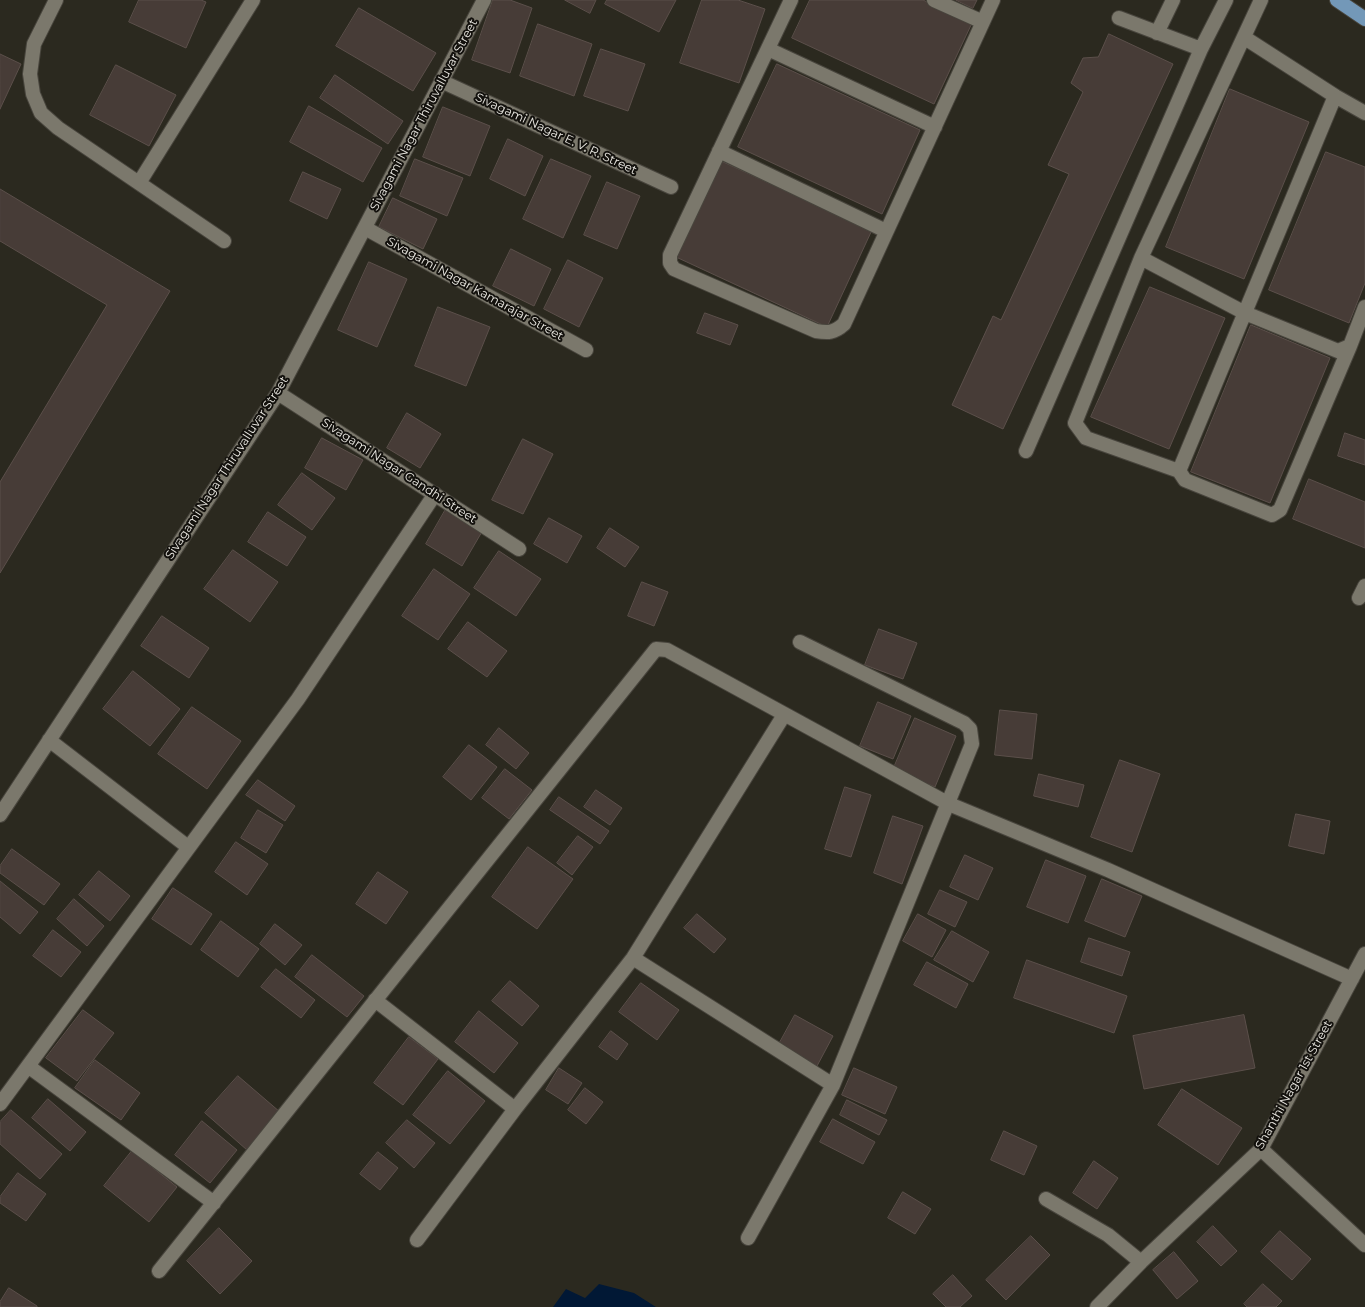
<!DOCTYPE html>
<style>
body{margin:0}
canvas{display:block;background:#2b291f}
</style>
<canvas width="1365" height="1307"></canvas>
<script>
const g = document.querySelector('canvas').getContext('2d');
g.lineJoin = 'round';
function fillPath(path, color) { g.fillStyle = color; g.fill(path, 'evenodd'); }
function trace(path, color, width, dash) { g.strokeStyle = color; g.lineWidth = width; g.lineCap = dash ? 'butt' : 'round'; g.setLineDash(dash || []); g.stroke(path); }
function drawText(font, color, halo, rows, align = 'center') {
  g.font = font + ' Montserrat,sans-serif'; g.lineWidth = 4; g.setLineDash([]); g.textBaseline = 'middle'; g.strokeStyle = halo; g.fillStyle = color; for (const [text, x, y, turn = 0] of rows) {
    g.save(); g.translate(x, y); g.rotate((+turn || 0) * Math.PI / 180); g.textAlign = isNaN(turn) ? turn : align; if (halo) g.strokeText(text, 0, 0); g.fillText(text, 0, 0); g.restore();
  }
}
fillPath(new Path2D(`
 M599 1284 634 1293 656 1307H553L566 1289 585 1298Z`), '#011835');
const building = new Path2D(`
 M139 0H201L206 2 186 48 129 22Z
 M493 0H510L532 8 510 73 472 60Z
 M565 0H596L590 13Z
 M607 0H676L659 32 605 4Z
 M702 0H738L765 9 739 83 680 63Z
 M810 0H923L972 23 934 104 792 38Z
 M956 0H977L973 8Z
 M359 8 436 53 413 91 336 46Z
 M538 24 592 44 574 96 520 76Z
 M1109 34 1173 64 1003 429 952 405 993 316 1001 320 1069 174 1048 165 1083 92 1071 83 1083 58 1098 57Z
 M601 49 645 64 628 111 584 96Z
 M0 54 21 64 0 109Z
 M777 64 920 130 882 214 738 147Z
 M116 65 176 95 149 146 90 115Z
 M335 75 403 121 388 144 320 98Z
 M1230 89 1309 122 1244 279 1166 247Z
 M309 106 382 148 363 182 290 142Z
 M443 107 490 126 470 176 423 157Z
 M508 139 543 156 525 196 490 179Z
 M1326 152 1365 167V283L1349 323 1269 290Z
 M415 159 463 178 447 216 400 196Z
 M551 159 591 176 563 238 523 219Z
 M721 161 872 230 827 327 676 257Z
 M303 172 341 189 327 219 290 201Z
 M607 182 640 196 617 249 584 235Z
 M0 189 170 291 0 573V482L107 305 0 241Z
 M393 198 437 219 423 249 379 227Z
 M511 249 551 269 534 306 493 286Z
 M568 260 603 278 579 327 544 309Z
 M369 262 407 279 377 347 338 330Z
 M1150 287 1225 318 1169 449 1091 417Z
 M438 307 490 327 466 386 415 366Z
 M705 313 738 325 730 345 697 333Z
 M1251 325 1330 358 1270 503 1191 472Z
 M407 413 441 434 420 468 387 448Z
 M1345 433 1365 440V465L1338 456Z
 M322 438 363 460 346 490 305 468Z
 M523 439 553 454 523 514 492 500Z
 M302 473 335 498 312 530 278 505Z
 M1309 479 1365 502V548L1293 519Z
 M446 509 483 530 462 566 426 544Z
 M268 512 306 537 287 566 248 542Z
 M549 518 582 536 567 563 534 544Z
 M610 528 639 547 625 567 597 548Z
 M233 550 278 582 250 622 204 589Z
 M499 551 541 579 516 616 474 588Z
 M434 569 470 594 438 640 402 616Z
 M642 582 668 592 654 626 628 616Z
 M162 616 209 648 189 678 141 646Z
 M468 622 507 651 487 677 448 649Z
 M879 629 917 643 903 679 865 665Z
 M133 671 180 709 150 746 103 709Z
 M878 702 911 716 893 759 860 746Z
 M192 707 241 741 207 789 158 754Z
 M1000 710 1037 714 1032 759 995 755Z
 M915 718 956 736 935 787 893 770Z
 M499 728 529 753 516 769 486 745Z
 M469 745 497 767 471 800 443 777Z
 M1120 760 1160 774 1132 852 1091 837Z
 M505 769 532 790 509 819 482 798Z
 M1039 774 1084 785 1078 807 1034 796Z
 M258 780 295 806 285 821 246 795Z
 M845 787 871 795 851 857 825 849Z
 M596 790 622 808 610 825 584 807Z
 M559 797 609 831 600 844 550 810Z
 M258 810 283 825 266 853 241 838Z
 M1296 814 1330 821 1324 854 1289 846Z
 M893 816 923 826 902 884 874 873Z
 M578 836 593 847 572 875 557 863Z
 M236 842 268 864 247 895 215 872Z
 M528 847 573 879 537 929 492 897Z
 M12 849 60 884 44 905 0 873V866Z
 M965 855 993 868 978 900 950 887Z
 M1046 860 1086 876 1068 923 1027 907Z
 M99 871 130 896 110 921 79 895Z
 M378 872 408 892 386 924 356 904Z
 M1102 879 1142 896 1125 937 1085 921Z
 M0 881 38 912 20 934 0 917Z
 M173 888 212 914 191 945 152 919Z
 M940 890 967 902 955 927 928 914Z
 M74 899 104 926 87 946 57 919Z
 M697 914 726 939 714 953 684 928Z
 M918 914 946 930 932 957 903 941Z
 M221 921 259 949 238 977 201 950Z
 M275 924 302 945 285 965 260 944Z
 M53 930 81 952 61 977 33 956Z
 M952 931 989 952 973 982 934 960Z
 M1089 938 1130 952 1122 976 1081 962Z
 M312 955 364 996 347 1017 295 977Z
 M1027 960 1127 996 1114 1033 1014 998Z
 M927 962 968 984 956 1008 914 985Z
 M276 969 315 1000 301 1018 261 987Z
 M510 981 539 1006 522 1026 492 1001Z
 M641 983 679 1010 657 1040 619 1012Z
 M83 1010 114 1033 77 1081 46 1058Z
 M479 1011 518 1043 494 1073 455 1042Z
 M795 1015 833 1036 817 1066 778 1046Z
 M1244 1015 1255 1068 1144 1089 1133 1036Z
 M611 1031 628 1044 617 1060 599 1047Z
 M409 1037 438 1059 403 1105 374 1083Z
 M95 1060 140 1093 121 1120 75 1088Z
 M559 1068 582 1083 568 1104 546 1090Z
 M854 1068 897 1087 885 1114 842 1095Z
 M448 1071 485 1101 450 1144 413 1115Z
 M238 1076 280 1112 247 1150 205 1113Z
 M585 1088 603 1102 586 1124 568 1110Z
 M1182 1089 1242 1128 1218 1165 1158 1125Z
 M48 1099 86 1132 70 1151 32 1118Z
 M847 1100 887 1120 879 1135 840 1115Z
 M11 1110 62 1154 40 1179 0 1144V1122Z
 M833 1119 875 1142 863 1164 820 1142Z
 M407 1120 435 1143 414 1168 386 1143Z
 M202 1121 237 1150 210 1183 175 1155Z
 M1004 1131 1037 1146 1024 1175 991 1160Z
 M132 1151 177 1187 149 1222 104 1186Z
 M378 1152 398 1168 380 1190 360 1174Z
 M1094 1161 1118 1178 1097 1209 1073 1193Z
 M18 1173 46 1194 26 1221 0 1203V1197Z
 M903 1192 931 1209 915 1234 888 1218Z
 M1213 1226 1237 1251 1221 1266 1197 1242Z
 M219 1228 252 1261 220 1294 187 1261Z
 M1280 1231 1311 1259 1292 1280 1261 1252Z
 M1031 1236 1050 1255 1006 1300 986 1280Z
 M1174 1252 1198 1281 1177 1299 1153 1270Z
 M953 1275 972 1296 960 1307H946L933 1294Z
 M1263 1284 1282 1301 1276 1307H1247L1244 1304Z
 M9 1288 37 1306V1307H0V1302Z`);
fillPath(building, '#473c37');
trace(building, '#5b4f4a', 1);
const service = new Path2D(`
 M1157 33 1173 0
 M1245 38 1335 96 1179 471 1185 480 1272 515 1280 510 1350 346
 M1201 49 1226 0
 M1335 96 1365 113
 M1141 258 1245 313 1338 351 1350 346 1365 307
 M1026 451 1201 49 1119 18
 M1179 471 1086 438 1075 423 1141 258 1261 0`);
const minor = new Path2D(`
 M56 0 34 44 30 74 33 94 41 113 58 128 224 241
 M791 0 670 255V263L674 269 816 331C828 333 834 333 844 324L993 0
 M934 0 983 22
 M768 49 935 127
 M441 81 671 187
 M719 151 886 231
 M139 183 253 0
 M365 228 586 350
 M278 393 519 549
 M1359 598 1365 586
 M49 740 188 847
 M0 815 278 393 484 0
 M633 958 833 1085
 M375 1000 515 1109 633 958 784 715
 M28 1066 214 1203
 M0 1104 298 699 435 494
 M1261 1149 1365 1245
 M1046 1199 1108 1235 1141 1262
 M748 1238 833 1085 972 744 970 729 964 723 800 642
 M417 1240 515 1109
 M159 1271 656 649 667 650 949 804 1108 870 1352 979
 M1097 1307 1141 1262 1261 1149 1365 954`);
const primary = new Path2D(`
 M1337 0 1365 19`);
trace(service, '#48453d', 16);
trace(minor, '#48453d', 16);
trace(primary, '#48453d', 16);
trace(service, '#7b786c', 14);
trace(minor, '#7b786c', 14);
trace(primary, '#7398b8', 14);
drawText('12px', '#edebe5', '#13110d', [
 ["Sivagami Nagar Thiruvalluvar Street",424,115,-62],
 ["Sivagami Nagar E. V. R. Street",556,134,25],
 ["Sivagami Nagar Kamarajar Street",475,289,29],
 ["Sivagami Nagar Thiruvalluvar Street",227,468,-57],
 ["Sivagami Nagar Gandhi Street",399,471,33],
 ["Shanthi Nagar 1st Street",1294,1085,-61]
]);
</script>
